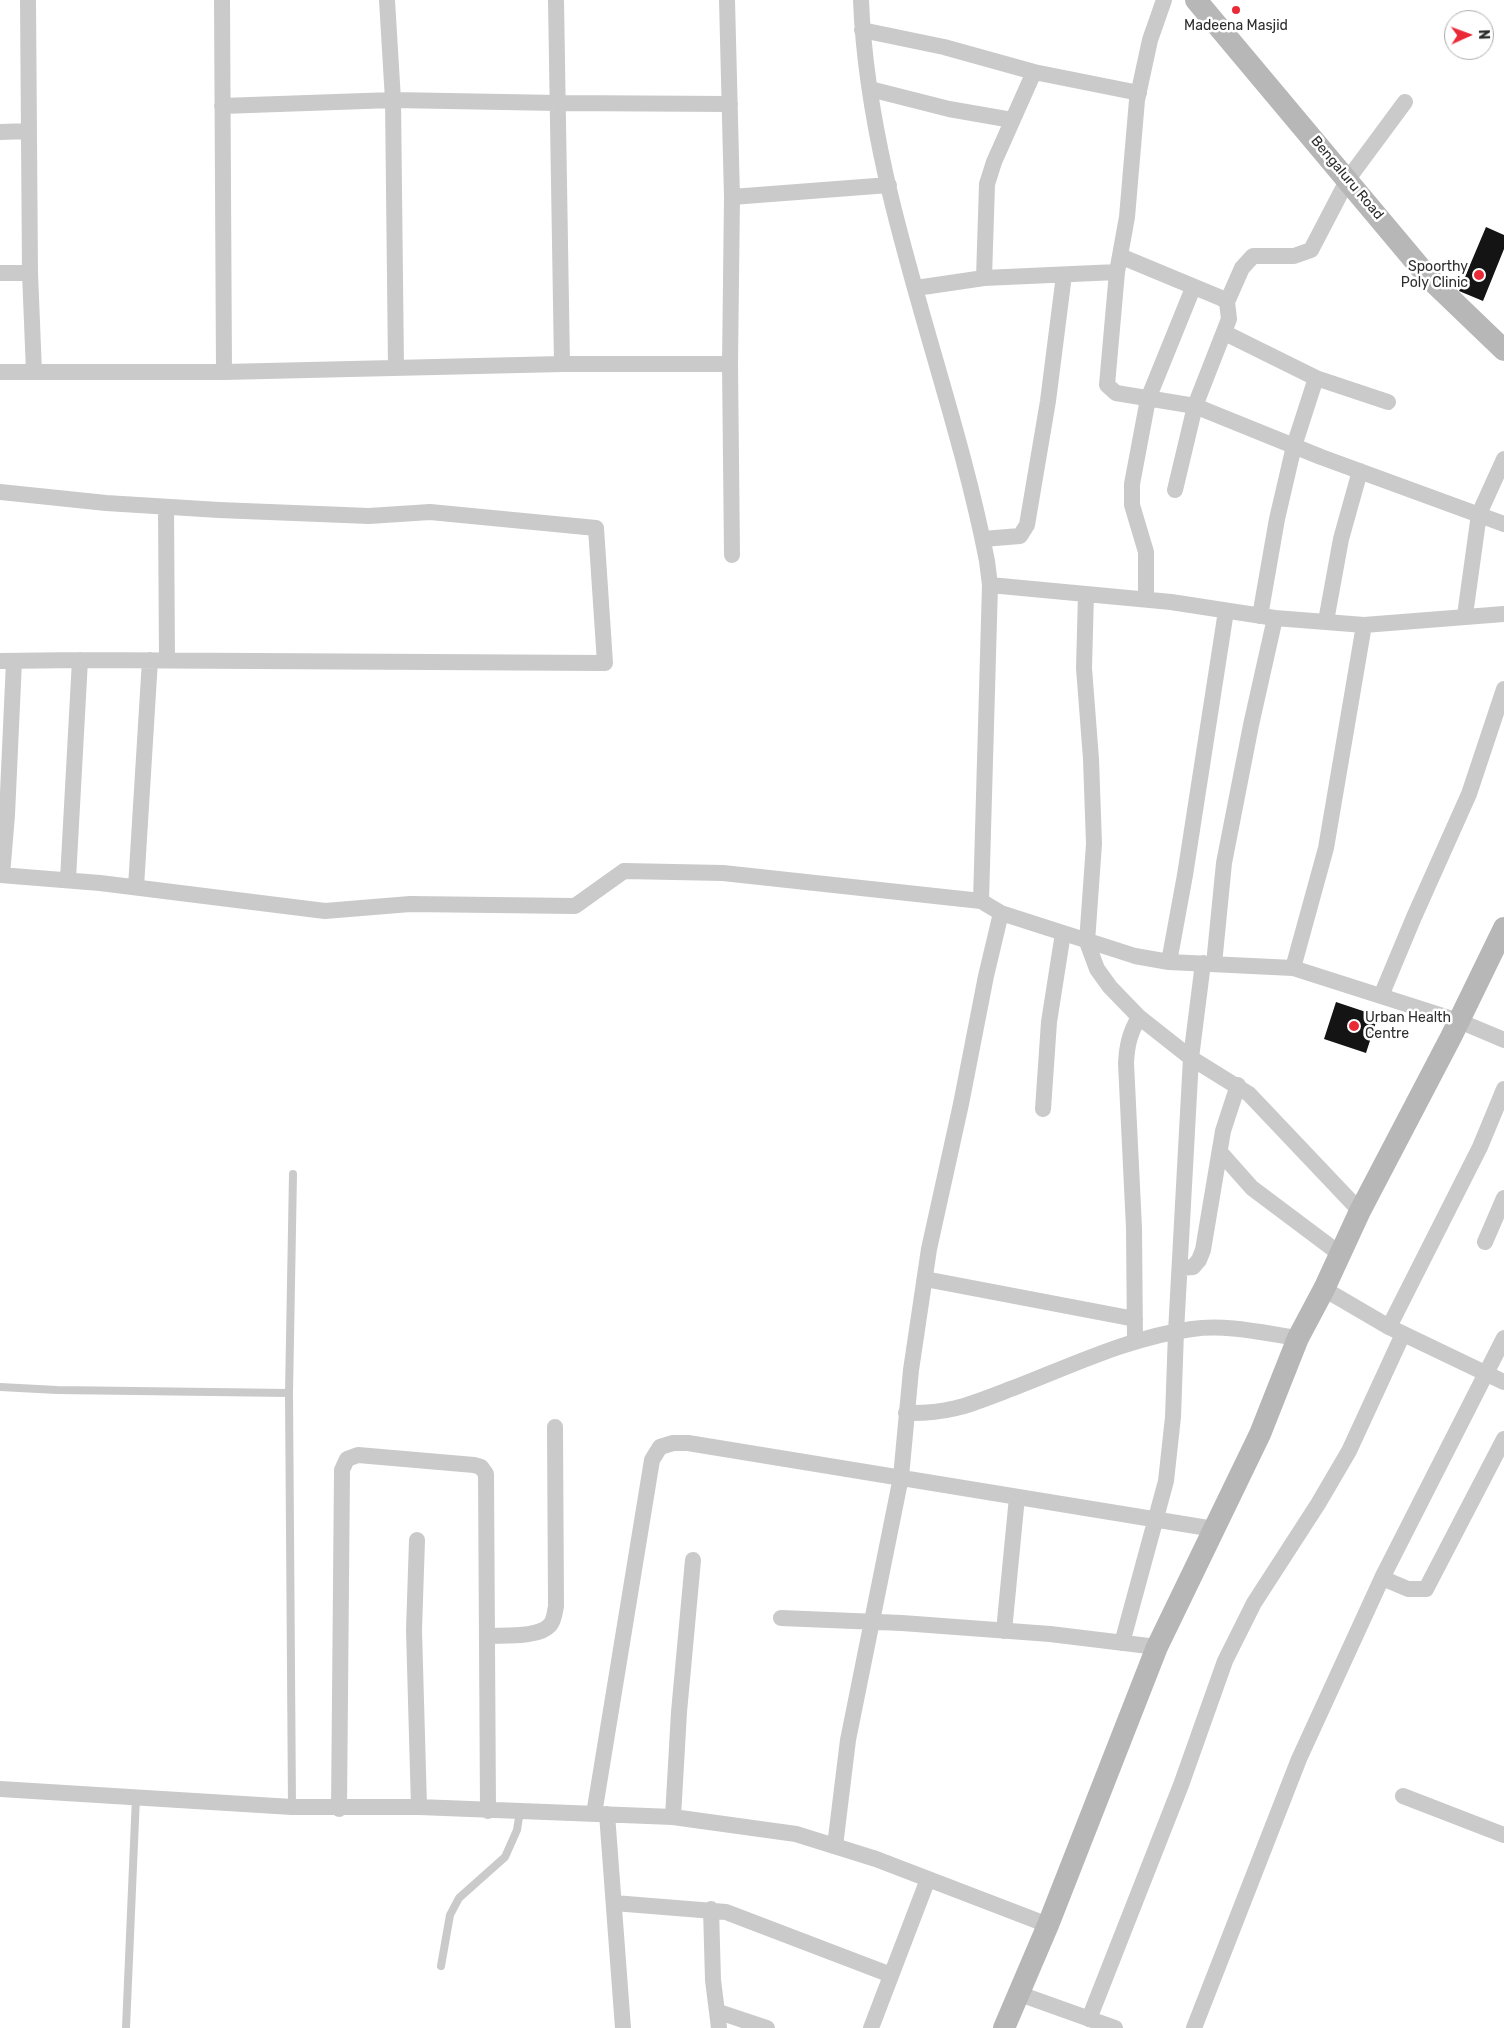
<!DOCTYPE html>
<style>
body{margin:0}
#map{position:relative;width:1504px;height:2028px;overflow:hidden;background:#fff;font-family:Rubik,sans-serif}
canvas{display:block}
.north{position:absolute;left:1444px;top:10px;width:50px;height:50px;box-sizing:border-box;background:#fff;border:1px solid #ababab;border-radius:50%;rotate:88deg;font-size:14px;font-weight:700;line-height:20px;text-align:center;color:#2d2d2d}
.north::after{content:'';display:block;margin:auto;width:18px;height:22px;background:#ea2a37;clip-path:polygon(50% 0,100% 100%,50% 72%,0 100%)}
</style>
<div id="map">
<canvas width="1504" height="2028"></canvas>
<div class="north">N</div>
</div>
<script>
const g = document.querySelector('canvas').getContext('2d');
g.lineJoin = 'round';
function fillPath(path, color) { g.fillStyle = color; g.fill(path, 'evenodd'); }
function trace(path, color, width, dash) { g.strokeStyle = color; g.lineWidth = width; g.lineCap = dash ? 'butt' : 'round'; g.setLineDash(dash || []); g.stroke(path); }
function drawText(font, color, halo, rows, align = 'center') {
  g.font = font + ' Rubik,sans-serif'; g.lineWidth = 5; g.setLineDash([]); g.textBaseline = 'middle'; g.strokeStyle = halo; g.fillStyle = color; for (const [text, x, y, turn = 0] of rows) {
    g.save(); g.translate(x, y); g.rotate((+turn || 0) * Math.PI / 180); g.textAlign = isNaN(turn) ? turn : align; if (halo) g.strokeText(text, 0, 0); g.fillText(text, 0, 0); g.restore();
  }
}
fillPath(new Path2D(`
 M1486 227 1504 235V249L1483 301 1459 291Z
 M1336 1002 1378 1016 1366 1053 1324 1039Z`), '#141414');
trace(new Path2D(`
 M0 1387 57 1390 289 1393
 M292 1807 289 1393 293 1174
 M441 1966 450 1915 459 1898 505 1857 517 1830 520 1811
 M126 2028 136 1797`), '#cacaca', 8);
trace(new Path2D(`
 M28 0 30 273 34 372
 M222 0 224 372
 M387 0 393 100 396 368
 M556 0 562 364
 M727 0 732 197 730 364 732 555
 M861 0C868 189 951 376 987 561L990 585 981 901 1001 913 1135 956 1169 962 1293 968 1459 1021 1504 1040
 M1164 0 1150 40 1137 100 1127 217 1117 272 1107 385 1116 393 1195 406 1321 457 1504 524
 M862 30 944 47 1034 72 1139 93
 M870 89 949 109 1012 120
 M222 106 393 100 558 103 730 104
 M0 132 29 131
 M732 197 889 185
 M1120 256 1221 298 1227 302 1229 319 1195 406 1175 490
 M0 273H30
 M984 278 987 184 994 162 1034 72
 M916 288 984 278 1117 272
 M1227 302 1242 268 1253 256H1294L1311 250 1348 179 1405 102
 M1225 333 1316 378 1388 402
 M0 372H224L562 364H730
 M0 492 106 503 219 510 369 516 430 512 596 528 605 663 80 660 0 661
 M166 507 167 660
 M983 539 1020 536 1027 525 1048 401 1064 275
 M990 585 1171 602 1275 618 1364 625 1504 614
 M1086 594 1084 668 1091 759 1094 844 1087 942 1097 969 1110 987 1139 1017 1191 1058 1249 1094 1360 1211
 M1146 599V552L1132 505V484L1148 399 1193 288
 M1465 615 1479 514 1504 459
 M1260 616 1277 519 1294 446 1316 378
 M1326 621 1341 539 1360 471
 M0 875 100 883 325 911 410 904 575 906 624 871 723 873 981 901
 M2 875 7 815 14 661
 M68 879 80 660
 M136 887 150 660
 M1169 962 1185 875 1226 611
 M1214 964 1224 863 1251 725 1275 618
 M1293 968 1326 848 1364 625
 M1381 996 1414 917 1469 794 1504 689
 M1043 1109 1049 1022 1063 933
 M1220 1152 1252 1188 1340 1254
 M1485 1242 1504 1198
 M1180 1268 1193 1267 1199 1260 1203 1250 1223 1131 1238 1085
 M925 1279 1135 1319
 M1324 1289 1389 1327 1504 1382
 M1389 1327 1480 1147 1504 1089
 M1135 1341 1134 1228 1126 1063C1127 1044 1130 1033 1139 1017
 M906 1413C953 1414 973 1403 1016 1387 1073 1365 1131 1337 1192 1329 1227 1324 1263 1333 1298 1338
 M417 1540 414 1630 419 1807
 M1382 1578 1408 1589H1426L1504 1439
 M781 1618 902 1623 1050 1634 1157 1647
 M1004 1631 1017 1497
 M488 1636C504 1635 539 1638 550 1625 554 1621 555 1612 556 1606L555 1427
 M1122 1643 1166 1481 1173 1417 1176 1332 1191 1058 1203 963
 M0 1789 292 1807H419L673 1817 796 1834 876 1859 1048 1925
 M1403 1796 1504 1835
 M339 1809 342 1470 347 1459 358 1455 474 1465 481 1467 486 1474 488 1811
 M594 1814 652 1460 660 1447 673 1443H688L1214 1529
 M607 1814 623 2028
 M673 1817 679 1712 693 1560
 M835 1846 848 1740 901 1477 911 1370 929 1249 961 1104 986 976 1001 913
 M614 1903 726 1912 891 1975
 M711 1909 713 1980 719 2028
 M1017 1993 1115 2028
 M719 2012 767 2028
 M1089 2019 1181 1785 1225 1661 1254 1603 1318 1504 1349 1451 1403 1334
 M871 2028 928 1879
 M1194 2028 1299 1759 1382 1578 1504 1338`), '#cacaca', 16);
trace(new Path2D(`
 M1196 0 1429 278 1504 350
 M1004 2028 1048 1925 1157 1647 1260 1434 1298 1338 1324 1289 1360 1211 1451 1037 1504 928`), '#b7b7b7', 22);
for (const [x, y, r, color] of [
 [1236,10,5,"#ea2a37"],
 [1479,275,6,"#ea2a37"],
 [1354,1026,6,"#ea2a37"]
]) { const dot = new Path2D(); dot.arc(x, y, r, 0, 2 * Math.PI); g.fillStyle = color; g.fill(dot); trace(dot, '#fff', 2); }
drawText('14px', '#2d2d2d', '#fff', [
 ["Madeena Masjid",1236,26],
 ["Spoorthy",1468,267,"right"],
 ["Poly Clinic",1468,283,"right"],
 ["Urban Health",1365,1018,"left"],
 ["Centre",1365,1034,"left"]
]);
drawText('14px', '#2d2d2d', '#fff', [
 ["Bengaluru Road",1347,178,50]
]);
</script>
